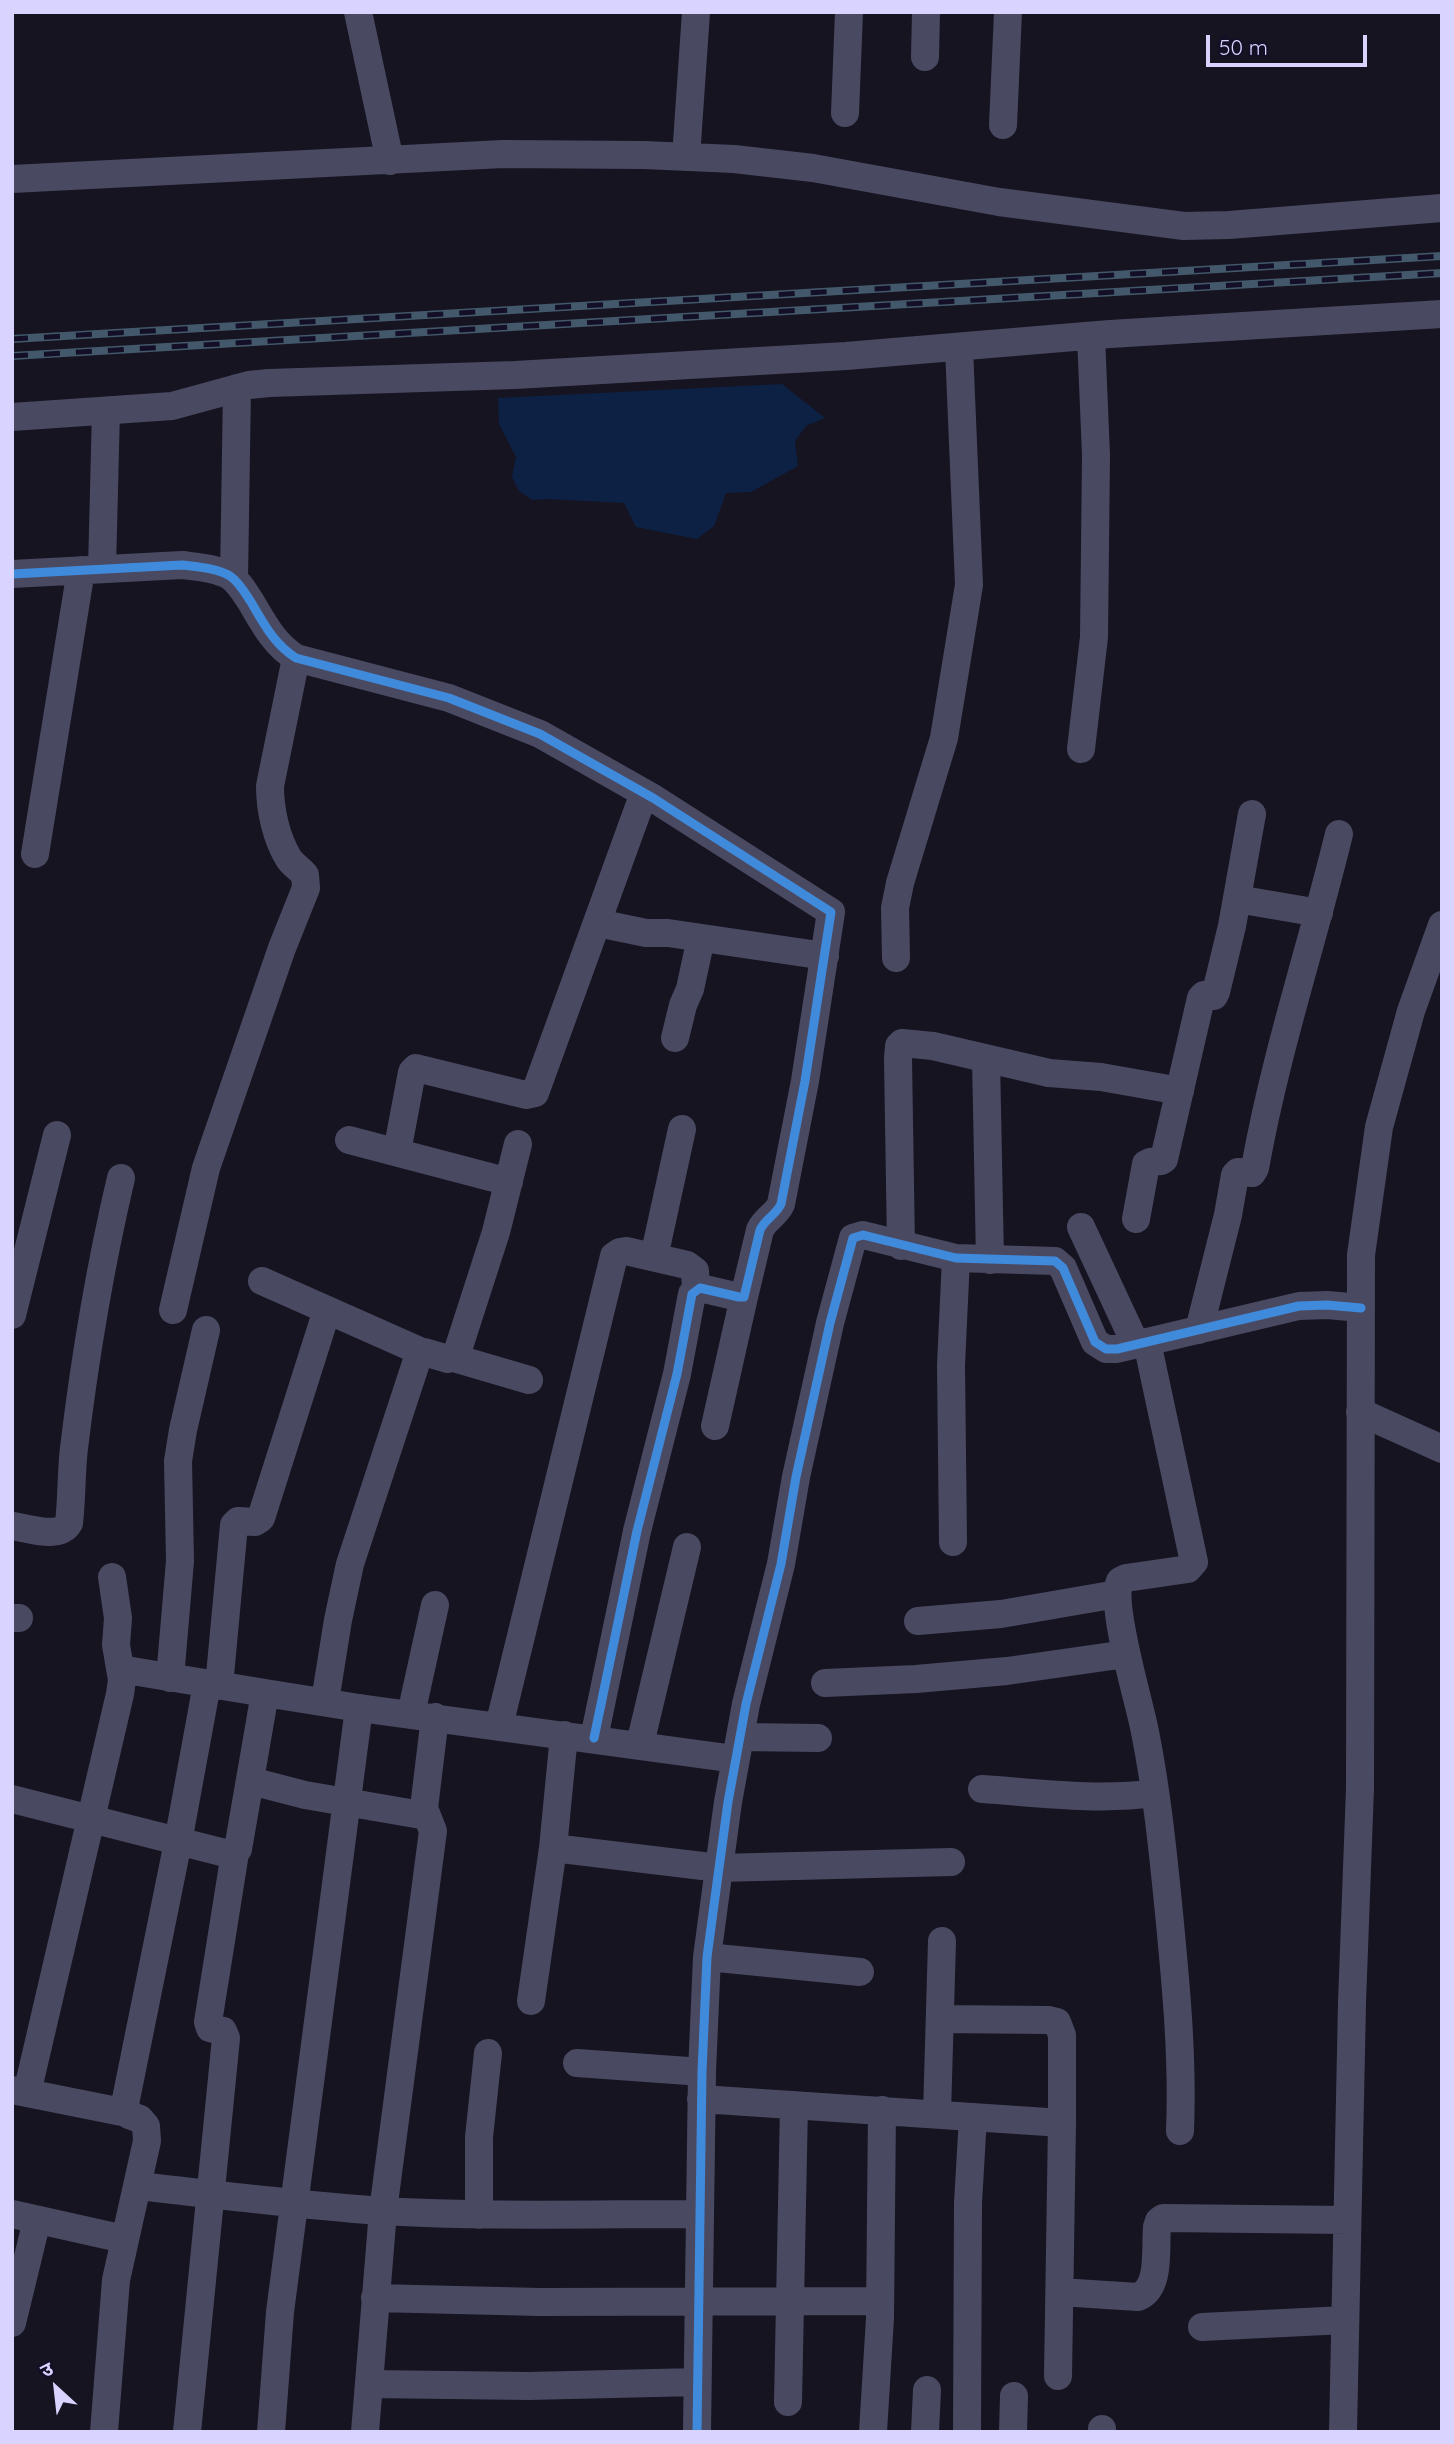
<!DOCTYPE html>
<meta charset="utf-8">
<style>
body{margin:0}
#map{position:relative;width:1454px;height:2444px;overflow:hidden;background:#161421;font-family:Quicksand,"Noto Sans Devanagari",sans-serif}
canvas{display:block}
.frame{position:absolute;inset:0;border:14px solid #d9d4ff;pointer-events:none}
.north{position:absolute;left:21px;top:2353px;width:70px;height:70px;-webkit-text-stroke:5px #130f26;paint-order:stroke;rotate:333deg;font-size:19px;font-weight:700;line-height:28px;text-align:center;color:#d9d4ff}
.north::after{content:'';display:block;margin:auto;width:24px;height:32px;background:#d9d4ff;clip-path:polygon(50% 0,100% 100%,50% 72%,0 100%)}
.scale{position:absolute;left:1206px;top:35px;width:161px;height:32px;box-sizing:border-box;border:4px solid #d9d4ff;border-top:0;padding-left:9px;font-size:21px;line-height:24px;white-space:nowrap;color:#d9d4ff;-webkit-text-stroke:5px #130f26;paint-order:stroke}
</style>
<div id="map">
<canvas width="1454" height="2444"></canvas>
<div class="frame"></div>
<div class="north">उ</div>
<div class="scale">50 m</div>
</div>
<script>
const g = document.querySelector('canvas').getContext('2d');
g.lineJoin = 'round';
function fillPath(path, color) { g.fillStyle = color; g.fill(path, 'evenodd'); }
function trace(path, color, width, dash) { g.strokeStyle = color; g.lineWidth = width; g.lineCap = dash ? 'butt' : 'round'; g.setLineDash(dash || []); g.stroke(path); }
fillPath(new Path2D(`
 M782 384 825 418 806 426 795 441 798 466 751 492 726 493 714 526 697 539 636 527 624 503 547 499 532 500 519 491 512 477 516 457 499 424 498 398Z`), '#0d2144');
trace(new Path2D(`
 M358 12 390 161
 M925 57 926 12
 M845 113 849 12
 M1003 125 1008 12
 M686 157 696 12
 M12 179 503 154 644 155 734 159 813 168 999 202 1184 226 1229 225 1442 208
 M12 417 172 406 249 385 269 383 515 375 846 356 1110 334 1442 314
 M102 569 106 411
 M12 574 182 565C198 567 216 568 230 576 239 582 245 593 251 602 264 624 274 644 296 658L449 698 540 734 653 798 831 912 805 1081 781 1204C776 1215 765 1219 760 1230L744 1297H739L700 1288 692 1294 677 1374 637 1531 594 1738
 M234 578 237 388
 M1081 749 1094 637 1096 455 1091 336
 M35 854 81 570
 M1237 899 1319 913
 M598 923 646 933H668L825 956
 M896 958 895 908 900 883 944 738 969 585 959 348
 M675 1038 683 1005 690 989 701 938
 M986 1059 990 1260
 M349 1140 509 1182
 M397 1152 412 1072 416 1068 526 1095 535 1093 644 793
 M1136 1219 1146 1164 1150 1162 1161 1161 1164 1159 1201 998 1204 995 1214 996 1216 992 1232 926 1252 814
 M1081 1227 1136 1345
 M901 1246 898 1059 899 1046 902 1043 933 1046 1049 1073 1101 1077 1180 1091
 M654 1257 682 1129
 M262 1281 422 1352
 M173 1310 206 1168 282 948 306 888 305 875C300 869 293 865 289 859 276 838 270 810 270 786L296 658
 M12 1315 57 1135
 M1199 1330 1228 1215 1235 1175 1238 1172 1252 1173 1255 1168C1275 1055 1312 945 1339 834
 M1147 1342 1194 1562 1188 1569 1126 1578 1120 1581C1109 1604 1140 1704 1145 1732 1157 1792 1163 1853 1169 1913 1176 1986 1183 2057 1180 2131
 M454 1358 529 1380
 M1360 1412 1442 1449
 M715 1426 744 1297
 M12 1526C29 1528 59 1540 69 1523 72 1498 71 1473 74 1448 85 1357 100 1267 121 1178
 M953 1542 951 1365 956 1258
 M12 1618H19
 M918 1621 1001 1614 1117 1594
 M120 1669 265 1693
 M170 1678 180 1561 178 1461 183 1430 206 1330
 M825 1683 916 1679 1007 1671 1126 1654
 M219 1686 234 1525 238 1521 255 1522 261 1518 327 1310
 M325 1701 338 1620 350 1564 418 1357 424 1352 448 1359 456 1356 496 1232 518 1144
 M411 1714 435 1605
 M499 1726 614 1256 620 1252 626 1251 687 1265 695 1271 696 1289
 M740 1737 818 1738
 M640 1744 687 1547
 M251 1781 305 1795 427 1816
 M982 1789C1040 1793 1098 1801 1155 1793
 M12 1799 229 1854 235 1853 238 1849 265 1693 359 1708 735 1759
 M553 1848 719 1868 951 1862
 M707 1957 860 1972
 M531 2001 553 1848 564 1735
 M940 2019 1049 2020 1057 2022 1062 2035V2123
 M577 2063 702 2072
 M12 2090 127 2113
 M27 2093 120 1694 122 1680 116 1645 118 1618 112 1577
 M701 2099 1062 2123 1058 2376
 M937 2114 942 1941
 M138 2186C219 2195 300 2205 381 2211 487 2217 594 2214 700 2214
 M12 2214 124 2239
 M479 2215V2137L488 2053
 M1060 2292 1138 2297C1161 2288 1155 2249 1157 2227L1159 2221 1163 2218 1347 2220
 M375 2298 540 2302 880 2301
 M12 2323 37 2220
 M1202 2327 1345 2320
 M369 2384 529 2386 697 2382
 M788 2402 794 2105
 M104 2432 116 2280 147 2141 146 2126 140 2119 129 2115 125 2104 178 1842 207 1684
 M187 2432 226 2038 223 2031 210 2028 208 2022 235 1853
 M271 2432 280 2312 359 1708
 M365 2432 383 2211 433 1831 424 1808 435 1717
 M697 2432 702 2072 707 1957 719 1868 728 1802 746 1704 781 1564 796 1477 830 1323 853 1238 863 1235 956 1258 1055 1261 1063 1268 1095 1342 1106 1349H1117L1299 1306 1327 1305 1361 1308
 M873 2432 880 2318 882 2110
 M925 2432 927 2390
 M967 2432 968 2203 973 2117
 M1013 2432 1014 2396
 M1102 2432V2429
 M1343 2432 1352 2003 1360 1788 1361 1255 1379 1127 1411 1011 1442 925`), '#4a4962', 28);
const rail = new Path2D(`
 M12 339 1442 256
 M12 356 1442 273`);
trace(rail, '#43596b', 8);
trace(rail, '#130f26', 5, [16]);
trace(new Path2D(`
 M12 574 182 565C198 567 216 568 230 576 239 582 245 593 251 602 264 624 274 644 296 658L449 698 540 734 653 798 831 912 805 1081 781 1204C776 1215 765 1219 760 1230L744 1297H739L700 1288 692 1294 677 1374 637 1531 594 1738
 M697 2432 702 2072 707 1957 719 1868 728 1802 746 1704 781 1564 796 1477 830 1323 853 1238 863 1235 956 1258 1055 1261 1063 1268 1095 1342 1106 1349H1117L1299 1306 1327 1305 1361 1308`), '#408adc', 9);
</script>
